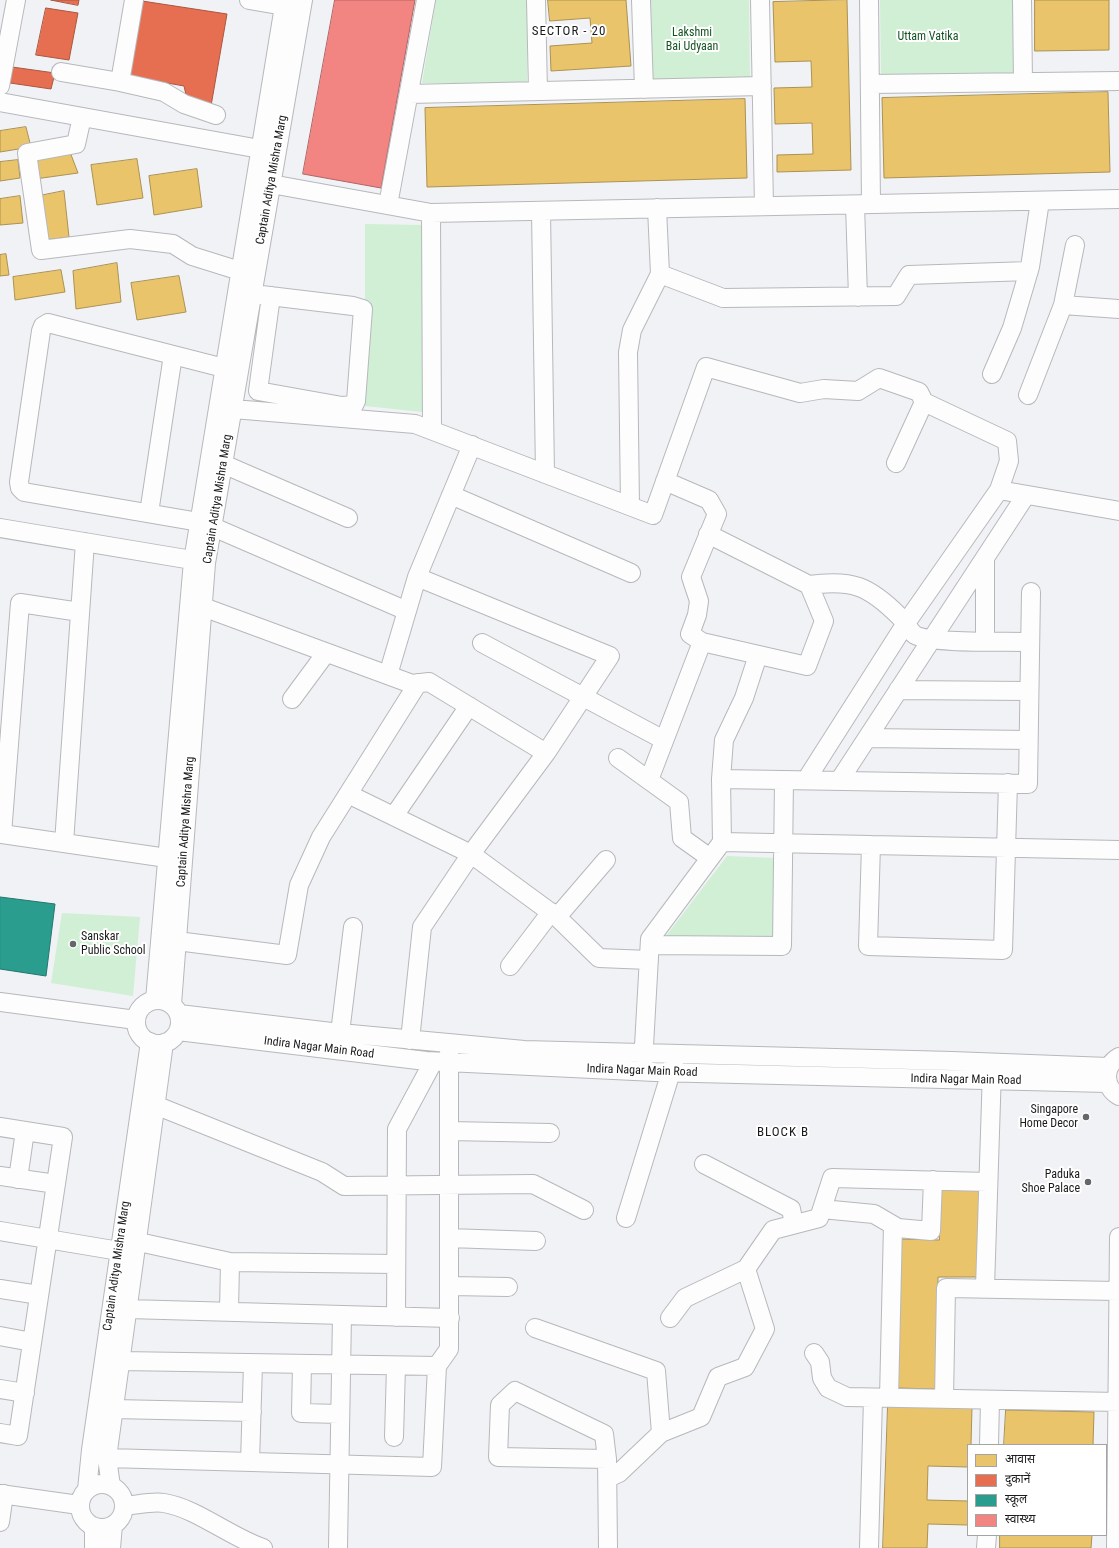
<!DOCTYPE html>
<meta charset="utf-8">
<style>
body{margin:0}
#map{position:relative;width:1119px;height:1548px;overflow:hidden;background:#f0f2f5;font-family:"Roboto Condensed","Noto Sans Devanagari",sans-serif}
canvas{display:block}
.legend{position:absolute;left:967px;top:1444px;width:140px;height:92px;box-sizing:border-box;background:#fff;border:1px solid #a3a4a4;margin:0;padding:5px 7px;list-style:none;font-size:12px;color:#1a1b1c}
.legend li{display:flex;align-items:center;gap:8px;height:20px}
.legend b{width:20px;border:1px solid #a3a4a4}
</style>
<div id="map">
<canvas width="1119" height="1548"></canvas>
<ul class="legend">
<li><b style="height:11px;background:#e9c46a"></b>आवास</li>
<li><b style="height:11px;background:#e76f51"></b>दुकानें</li>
<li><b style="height:11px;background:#2a9d8f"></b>स्कूल</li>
<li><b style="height:11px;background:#f28482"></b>स्वास्थ्य</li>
</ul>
</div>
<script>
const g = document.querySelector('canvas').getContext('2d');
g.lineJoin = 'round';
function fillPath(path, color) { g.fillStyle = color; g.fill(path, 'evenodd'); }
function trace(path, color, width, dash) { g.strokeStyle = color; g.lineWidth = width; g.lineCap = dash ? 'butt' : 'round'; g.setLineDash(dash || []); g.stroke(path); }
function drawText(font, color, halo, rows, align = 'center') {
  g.font = font + ' "Roboto Condensed",sans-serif'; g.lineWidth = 4; g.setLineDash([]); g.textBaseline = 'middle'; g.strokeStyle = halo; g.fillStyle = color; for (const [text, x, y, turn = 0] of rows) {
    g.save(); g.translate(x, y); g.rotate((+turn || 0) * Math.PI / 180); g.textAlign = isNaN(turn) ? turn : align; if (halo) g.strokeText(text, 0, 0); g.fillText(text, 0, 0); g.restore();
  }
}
fillPath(new Path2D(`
 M436 0H527V83H422Z
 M651 0H749L750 79 652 81Z
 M880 0H1013L1014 73 881 75Z
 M365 224 422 225V412L365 406Z
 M727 856 777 858 774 940 666 936Z
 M62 913 140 917 133 996 51 983Z`), '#d0efd5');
const homes = new Path2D(`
 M548 0H626L631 66 551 71 550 46 592 43 590 18 550 21Z
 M847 0 851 170 777 172V155L813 154 812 123 775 124 774 88 812 87 811 61 775 62 773 2Z
 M1035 0H1109V50L1035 51Z
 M1108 92 1110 172 884 178 882 98Z
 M745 99 747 178 427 187 425 108Z
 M26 127 31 147 0 152V131Z
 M70 152 78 173 35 179 31 158Z
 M137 159 143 198 97 205 91 165Z
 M18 160 20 178 0 181V162Z
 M197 169 202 207 154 215 149 176Z
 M64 191 69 237 46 240 39 196Z
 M20 196 23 223 0 225V199Z
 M6 254 9 275 0 276V255Z
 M117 263 121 302 76 309 73 271Z
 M61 270 65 292 15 300 13 277Z
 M179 276 186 312 137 320 131 283Z
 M940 1187 980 1188 979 1277H938L936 1389 897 1388 899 1239 939 1240Z
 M888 1405 972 1407 971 1445H968V1467L928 1466 927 1500 968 1501V1525L928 1524 927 1548H883Z
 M1006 1410 1094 1412 1093 1445H1004Z
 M1000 1535H1092L1091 1548H1000Z`);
fillPath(homes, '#e9c46a');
trace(homes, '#ab9153', 1);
const shops = new Path2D(`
 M51 0H79L78 5Z
 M142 1 227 14 211 106 187 99 184 86 128 76Z
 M46 8 78 13 69 60 36 55Z
 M12 67 55 73 51 89 10 83Z`);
fillPath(shops, '#e76f51');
trace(shops, '#aa5641', 1);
const schools = new Path2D(`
 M0 897 55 904 46 976 0 969Z`);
fillPath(schools, '#2a9d8f');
trace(schools, '#25766c', 1);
const health = new Path2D(`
 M335 0H415L381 188 303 174Z`);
fillPath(health, '#f28482');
trace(health, '#b16463', 1);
const minor = new Path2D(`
 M249 0 284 6
 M536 0 538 91
 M641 0 644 89
 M760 0 764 206
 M869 0 871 204
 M1022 0 1023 82
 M61 72 120 82 164 92 184 104 216 115
 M120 82 134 0
 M870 84 1119 81
 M0 86 16 0
 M409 94 762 86
 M0 102 271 151
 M82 117 76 144 27 153 41 250 130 239 173 244 192 256 240 271
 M260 182 431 213 1119 199
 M388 205 426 0
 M855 205 858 297
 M541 211 545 474
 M431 213 432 430
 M660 274 723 298 896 296 909 275 1029 271
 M253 294 353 306 363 309 356 401 354 405 342 406 258 391 271 296
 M1063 305 1119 309
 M992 374 1012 328 1030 267 1040 201
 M1028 395 1063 305 1075 245
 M233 409 415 424 653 515 706 367 800 393 824 389 858 391 879 378 919 392 924 402 1007 441 1009 461 999 490 906 623 806 780
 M896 463 924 402
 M223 464 348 518
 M665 481 709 500 717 514 691 577 699 601 697 615 690 634 702 642 807 666 824 621 809 585 708 534
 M999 490 1119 511
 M451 495 631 573
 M630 506 628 352 632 330 660 274 657 208
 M149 513 173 355
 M199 522 24 492 20 488 19 482 41 331 43 326 48 323 224 368
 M213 527 407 611
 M0 528 204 562
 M985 558V640
 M809 585C852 579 869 586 899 616 905 621 909 631 915 635 931 644 1007 641 1030 642
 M203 607 412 684 429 682 546 753
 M80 612 20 603 2 834 167 858
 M482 643 664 740
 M388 675 417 577 472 445
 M898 690 1029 691
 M292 699 326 653
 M867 738 1028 740
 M618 758 679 802 682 838 710 858
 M721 779 1028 784 1031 592
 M649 780 702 642
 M839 781 1026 495
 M348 794 471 854 557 917 599 958 649 960
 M394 816 469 706
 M722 842 721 779 724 740 744 698 758 655
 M64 843 85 542
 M871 845 868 946 1003 950 1008 783
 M557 917 606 860
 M177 941 287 955 299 885 321 837 418 683
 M650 945 782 946 784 780
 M510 966 551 912
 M136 1022a22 22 0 1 1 44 0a22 22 0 1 1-44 0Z
 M155 1000 193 561 285 0
 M0 1002 136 1020
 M172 1004 206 563 303 0
 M179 1014 340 1033 524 1050 952 1061 1108 1067
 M178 1031 426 1061 655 1072 1107 1083
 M340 1033 353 927
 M410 1040 422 927 471 854 546 753 610 656 417 577
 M1119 1057C1103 1066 1103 1087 1119 1096
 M643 1064 650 939 722 842 1119 850
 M155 1105 322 1172 344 1186 533 1184 584 1210
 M0 1127 63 1137 18 1436 0 1433
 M449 1131 550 1133
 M704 1164 791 1209 794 1224
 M0 1176 56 1184
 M18 1179 25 1131
 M822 1209 874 1214 898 1228 931 1231 933 1180
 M626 1218 674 1062
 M0 1231 131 1253
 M449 1238 536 1241
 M125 1239 230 1262 396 1264
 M450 1286 508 1287
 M985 1288 992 1070
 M0 1289 39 1295
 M128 1309 450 1318
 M229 1312 230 1262
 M396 1317 397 1129 433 1062
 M670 1318 685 1298 746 1269 773 1230 819 1218 832 1178 988 1182
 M535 1328 656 1371 661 1433 619 1473 608 1478
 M0 1336 32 1342
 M814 1353 820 1362 822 1378 828 1388 847 1397 1119 1402
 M121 1361 437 1366
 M302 1364 301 1413 340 1414
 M0 1389 25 1393
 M889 1398 893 1225
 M944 1399 946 1288 1118 1291
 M114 1409 252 1412
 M661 1433 701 1417 718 1377 745 1367 765 1329 746 1269
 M394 1437 396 1366
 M989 1445 990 1400
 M107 1458 432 1467 437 1366 449 1349V1050
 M607 1459 604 1434 515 1391 500 1405 498 1457 607 1459 608 1548
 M250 1462 253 1364
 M80 1506a22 22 0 1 1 44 0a22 22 0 1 1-44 0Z
 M111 1486 107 1458 164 1043
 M87 1490 91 1450 150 1042
 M0 1494 79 1505
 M124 1506C137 1505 152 1501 164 1503 196 1508 230 1537 263 1548
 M0 1522 4 1494
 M94 1548V1527
 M111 1548 113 1525
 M338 1548 342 1315
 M869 1548 873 1398
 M986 1548 987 1535
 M1116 1548 1119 1237`);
trace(minor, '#b7b8bb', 20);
trace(minor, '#fdfdfe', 18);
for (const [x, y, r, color] of [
 [73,944,4,"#656668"],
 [1086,1117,4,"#656668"],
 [1088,1182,4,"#656668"]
]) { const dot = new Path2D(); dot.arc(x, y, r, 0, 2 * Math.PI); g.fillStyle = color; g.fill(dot); trace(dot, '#fff', 1.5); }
drawText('12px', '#155323', '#fff', [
 ["Lakshmi",692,33],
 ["Bai Udyaan",692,47],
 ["Uttam Vatika",928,37]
]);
drawText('12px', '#1a1b1c', '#fff', [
 ["Captain Aditya Mishra Marg",272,180,-80],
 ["Captain Aditya Mishra Marg",218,499,-81],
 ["Captain Aditya Mishra Marg",186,822,-86],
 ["Indira Nagar Main Road",319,1048,7],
 ["Indira Nagar Main Road",642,1071,2],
 ["Indira Nagar Main Road",966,1080,1],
 ["Captain Aditya Mishra Marg",117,1266,-82]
]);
drawText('12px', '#1a1b1c', '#fff', [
 ["Sanskar",81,937,"left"],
 ["Public School",81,951,"left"],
 ["Singapore",1078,1110],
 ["Home Decor",1078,1124],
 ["Paduka",1080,1175],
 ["Shoe Palace",1080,1189]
], 'right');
g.letterSpacing = '1px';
drawText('13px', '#1a1b1c', '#fff', [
 ["SECTOR - 20",569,32],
 ["BLOCK B",783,1133]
]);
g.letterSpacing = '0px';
</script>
